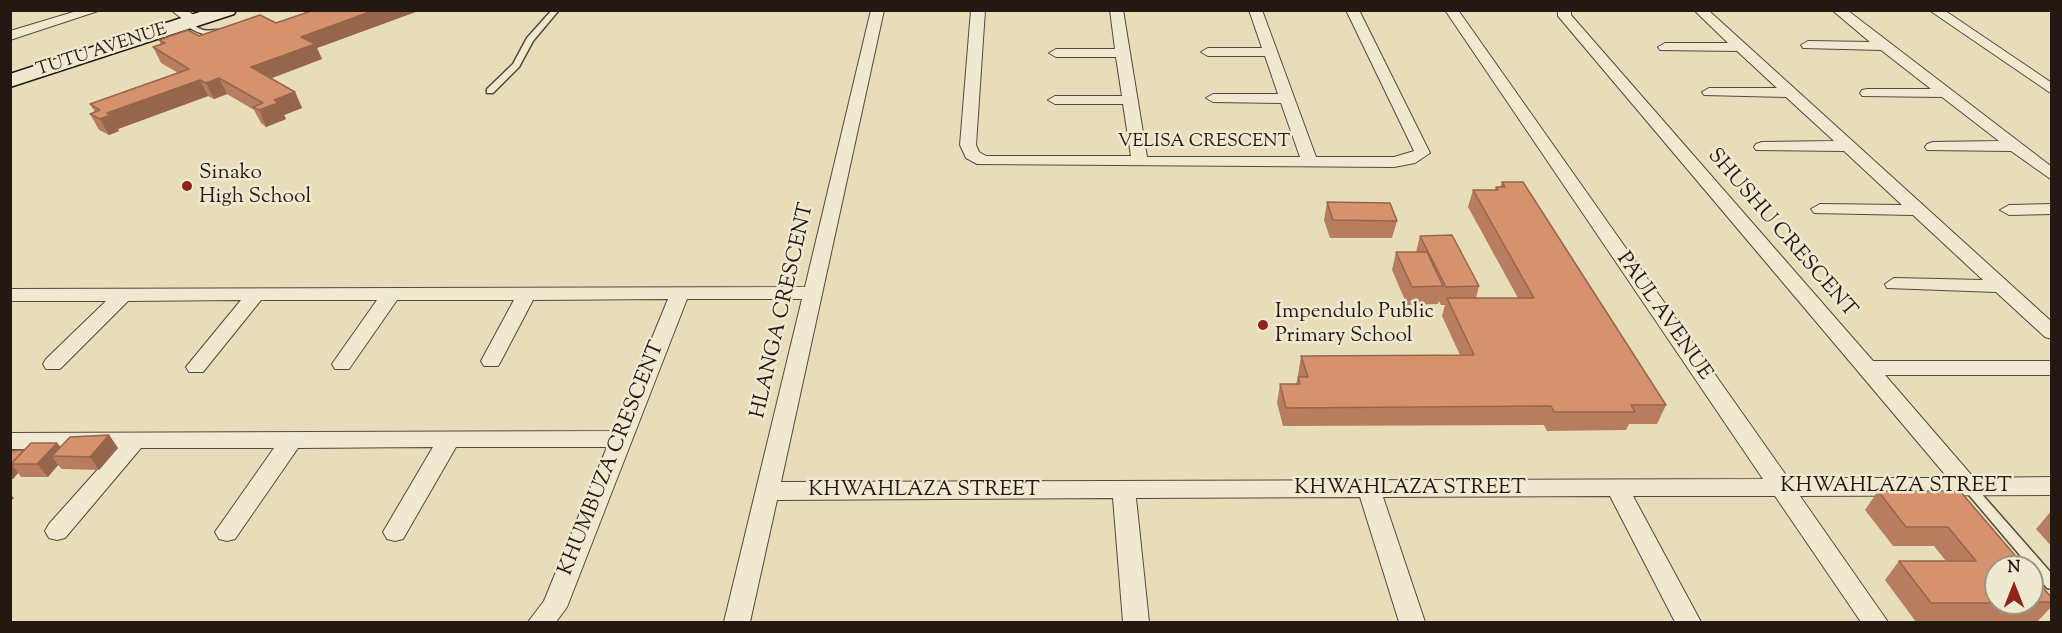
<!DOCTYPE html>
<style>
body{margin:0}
#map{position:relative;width:2062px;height:633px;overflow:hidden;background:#e7ddb9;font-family:"Sorts Mill Goudy",serif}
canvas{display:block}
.frame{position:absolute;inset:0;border:12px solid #231912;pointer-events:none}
.north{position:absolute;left:1984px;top:555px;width:60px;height:60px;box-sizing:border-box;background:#efe9d2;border:2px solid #9d9685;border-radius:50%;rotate:0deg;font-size:16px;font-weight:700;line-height:24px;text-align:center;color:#231912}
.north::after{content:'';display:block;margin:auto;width:21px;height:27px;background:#8f2418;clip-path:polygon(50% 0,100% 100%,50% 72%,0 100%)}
</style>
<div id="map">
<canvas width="2062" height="633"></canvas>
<div class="frame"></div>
<div class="north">N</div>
</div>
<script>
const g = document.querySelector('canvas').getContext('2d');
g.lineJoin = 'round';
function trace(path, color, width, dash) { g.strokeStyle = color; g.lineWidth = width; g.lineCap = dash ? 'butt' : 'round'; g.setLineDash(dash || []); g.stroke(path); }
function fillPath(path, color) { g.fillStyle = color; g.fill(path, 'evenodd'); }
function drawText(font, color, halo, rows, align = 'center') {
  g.font = font + ' "Sorts Mill Goudy",serif'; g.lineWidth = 5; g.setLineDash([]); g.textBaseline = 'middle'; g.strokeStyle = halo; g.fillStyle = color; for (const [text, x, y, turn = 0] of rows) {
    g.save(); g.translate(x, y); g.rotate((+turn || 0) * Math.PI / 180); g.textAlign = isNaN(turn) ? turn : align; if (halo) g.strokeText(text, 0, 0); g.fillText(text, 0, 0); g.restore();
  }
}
const lane = new Path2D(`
 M552 10H559L533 41 519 67 493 93H487V89L513 64 527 38Z
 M184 21C193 22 196 28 203 30 210 32 217 28 224 31 208 39 199 33 184 25Z
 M1968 481 1972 483 2052 574V589L2047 588 2032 570V567H2030L1964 489 1962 486 1964 483Z`);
const street = new Path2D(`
 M80 10H101L10 40V31Z
 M171 10H187L201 21 199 24H189Z
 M871 10H884L781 482 1763 479 1445 10H1458L1788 478H1948L1558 16V10H1571V15L1873 361H2052V375H1885L1974 478 2052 477V495L1800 496 1888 622H1861L1775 496H1633L1701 622H1675L1610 496 1383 497 1425 622H1399L1360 497 1136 498 1149 622H1123L1113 498 777 500 750 622H724L802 299H687L567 607 556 622H528L544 601 607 447H456L403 539 395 541 387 539 383 532 433 447 298 448 235 539 227 541 219 539 215 532 274 448H141L65 538 57 540 49 538 45 531 49 524 116 449H10V433L614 431 668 299 533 300 501 361 498 366H484L481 361 514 300H397L349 369H335L332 364 377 300H261L203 372H189L186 367 241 300 128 301 60 369H46L43 364 46 359 106 301H10V289L805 287Z
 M971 10H985L976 145 979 152 986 156H1131L1123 104H1055L1048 100 1055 96H1122L1116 57H1056L1049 53 1056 49H1115L1110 10H1123L1147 157H1300L1281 103 1213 102 1206 98 1213 94H1278L1265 56H1208L1201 52 1208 48H1262L1249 10H1262L1316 157H1394L1414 151 1346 10H1359L1430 153 1415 163 1394 167 977 164 966 158 960 145Z
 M1694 10H1708L2052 322V339L2045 337 1996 292 1887 288 1885 284 1894 278 1983 280 1913 215 1814 213 1811 209 1820 204 1902 205 1844 151 1756 150 1754 147 1756 144 1762 142 1834 141 1786 97 1704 95 1702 92 1709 88H1777L1737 51 1660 50 1658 47 1665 43H1728Z
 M1832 10H1847L2052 167V180L2011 151 1927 150 1925 147 1927 144 1933 142 1999 141 1942 97 1862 96 1860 93 1862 90 1867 89H1931L1881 50 1803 48 1801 45 1808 41 1870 42Z
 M1929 10H1944L2052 83V94Z
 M2052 204V214L2009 215 2000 210 2009 205Z`);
const secondary = new Path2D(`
 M206 10H236L234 14 10 87V74Z`);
trace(lane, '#544a3c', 3);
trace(street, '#544a3c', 2);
trace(secondary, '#231912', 3);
fillPath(lane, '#efe9d2');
fillPath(street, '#efe9d2');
fillPath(secondary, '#efe9d2');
fillPath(new Path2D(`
 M314 10H421L317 48 322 59 271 78 295 92 302 108 284 115 286 119 266 127 261 123 254 110 227 94 214 99 208 96 118 129 119 131 109 135 99 130 90 114 95 112 90 104 178 73 161 63 153 47 161 45 159 40 199 36 276 23Z
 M1502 182 1666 405 1657 424H1629L1626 430 1547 431 1544 425 1283 426 1277 403 1280 384H1296L1298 377V375L1301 356 1460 355 1442 316 1445 305H1441L1439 301 1438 304 1407 305 1392 270 1396 252H1416L1420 236 1479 286 1476 298H1518L1468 207 1473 190H1495L1496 187H1500Z
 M1327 202 1397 221 1392 238H1330L1324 220Z
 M109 435 118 448 99 470 62 469 58 465 48 477H21L18 473 13 479H10V451L24 450 57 443 61 447Z
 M1878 491H1960L1996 603H2032V575L2052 598V606L2038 621 1916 622 1885 580 1899 561H1946L1934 546H1893L1865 510Z
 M2052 510V547L2036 529Z`), '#b87d5e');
fillPath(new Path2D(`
 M375 10H421L317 48 322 59 259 83 251 67 301 37Z
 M219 78 227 94 214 99 206 83Z
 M200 80 208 96 118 129 119 131 109 135 100 119 107 113Z
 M295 92 302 108 284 115 286 119 266 127 259 110 274 100Z
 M109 435 118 448 99 470 90 457Z
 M57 443 67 456H52L58 465 48 477 37 464Z
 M13 466 18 473 13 479 10 477V469Z
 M10 494 14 498 10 502Z`), '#96664c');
const building = new Path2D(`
 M314 10H375L301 37 315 44 251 67 295 92 274 100 278 103 259 110 253 107 263 103 219 78 206 83 200 80 107 113 110 115 100 119 90 114 100 110 90 104 189 69 153 47 165 43 159 40 188 30 199 36 260 15 276 23Z
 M1502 182H1523L1666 405H1631L1635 412H1554L1551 406 1286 408 1280 384H1300L1298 377H1308L1301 356 1474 355 1447 298H1534L1473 190H1498L1496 187H1505Z
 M1327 202 1390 203 1397 221 1333 220Z
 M1452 235 1479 286 1446 287 1420 236Z
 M1396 252H1427L1443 286 1412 287Z
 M109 435 90 457 52 456 70 437Z
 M31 443H57L37 464H11Z
 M24 450 11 464 13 466 10 469V451Z
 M1878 491H1960L2025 567H1996V603H1931L1899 561H1976L1948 527H1906Z
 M2032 575 2052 598V602H2032Z`);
fillPath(building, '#d6916d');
trace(building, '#96664c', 1.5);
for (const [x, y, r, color] of [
 [187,186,6,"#8f2418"],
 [1263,325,6,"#8f2418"]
]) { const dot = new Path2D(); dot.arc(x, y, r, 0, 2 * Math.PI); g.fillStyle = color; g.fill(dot); trace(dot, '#efe9d2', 2); }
drawText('18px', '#231912', '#efe9d2', [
 ["TUTU AVENUE",102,51,-18],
 ["VELISA CRESCENT",1204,143]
]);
drawText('21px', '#231912', '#efe9d2', [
 ["Sinako",199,174],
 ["High School",199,198],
 ["Impendulo Public",1275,313],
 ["Primary School",1275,337]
], 'left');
drawText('21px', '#231912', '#efe9d2', [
 ["SHUSHU CRESCENT",1781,234,49],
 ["HLANGA CRESCENT",784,311,-77],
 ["PAUL AVENUE",1663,317,55],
 ["KHUMBUZA CRESCENT",613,459,-68],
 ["KHWAHLAZA STREET",1896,487],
 ["KHWAHLAZA STREET",1410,489],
 ["KHWAHLAZA STREET",924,491]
]);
</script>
